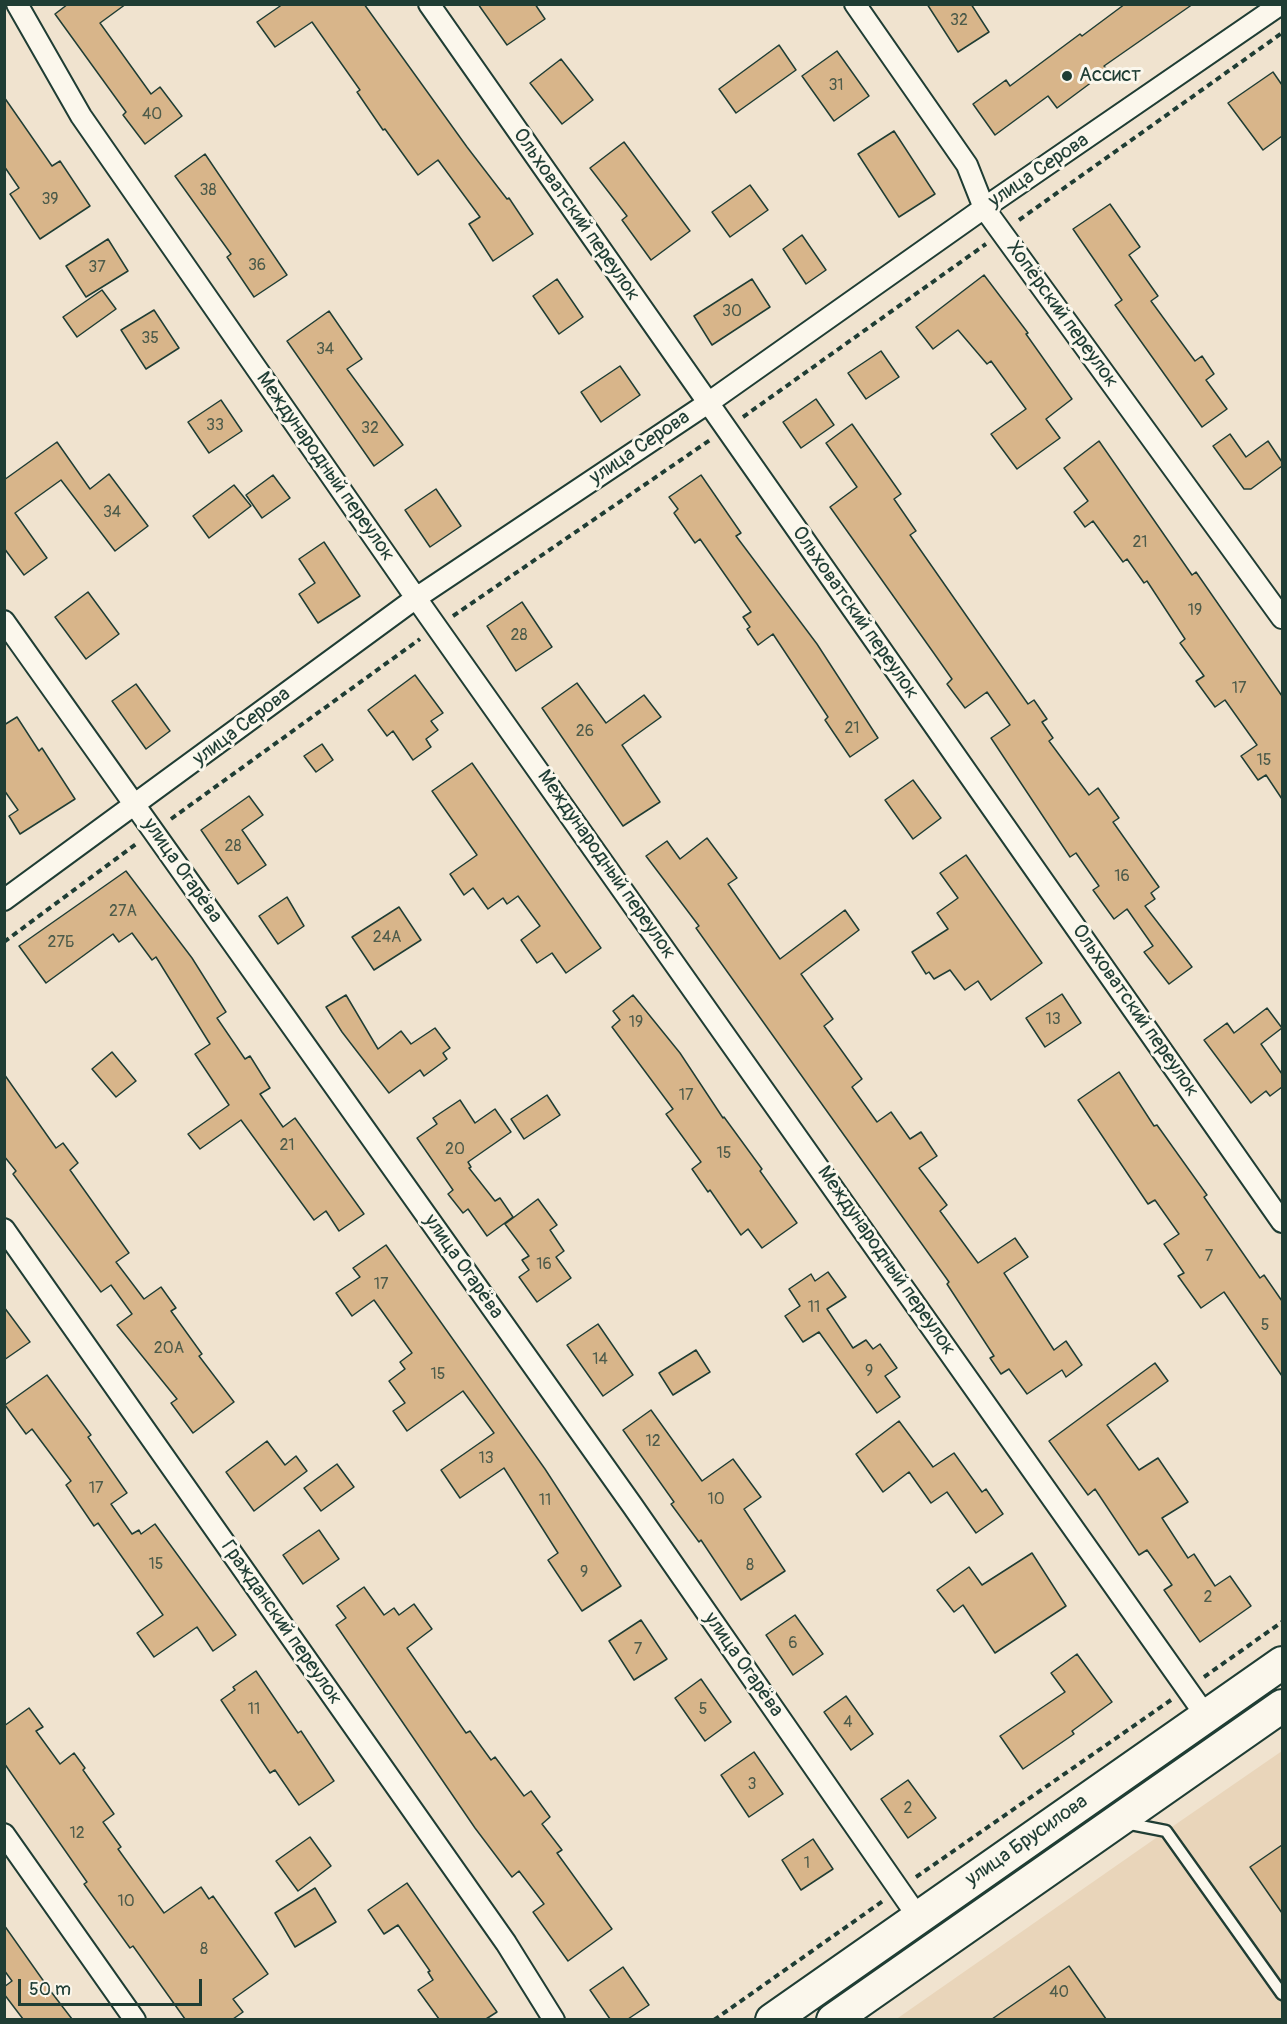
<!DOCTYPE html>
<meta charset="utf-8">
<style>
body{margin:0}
#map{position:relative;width:1287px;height:2024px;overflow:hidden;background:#f0e3cf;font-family:Pangolin,sans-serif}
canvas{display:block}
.frame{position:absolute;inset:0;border:6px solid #1f3d34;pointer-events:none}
.scale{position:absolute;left:18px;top:1979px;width:184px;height:27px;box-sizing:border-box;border:3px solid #1f3d34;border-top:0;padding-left:8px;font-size:18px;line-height:21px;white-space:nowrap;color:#1f3d34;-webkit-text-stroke:4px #fbf7ec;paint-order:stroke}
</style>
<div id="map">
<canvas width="1287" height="2024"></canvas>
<div class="frame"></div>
<div class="scale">50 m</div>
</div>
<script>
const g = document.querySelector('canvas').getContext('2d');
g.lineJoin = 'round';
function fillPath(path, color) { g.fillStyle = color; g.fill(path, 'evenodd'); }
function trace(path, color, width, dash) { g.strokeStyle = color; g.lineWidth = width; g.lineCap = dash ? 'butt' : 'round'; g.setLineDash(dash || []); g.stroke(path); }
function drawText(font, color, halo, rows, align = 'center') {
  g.font = font + ' Pangolin,sans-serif'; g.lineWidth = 6; g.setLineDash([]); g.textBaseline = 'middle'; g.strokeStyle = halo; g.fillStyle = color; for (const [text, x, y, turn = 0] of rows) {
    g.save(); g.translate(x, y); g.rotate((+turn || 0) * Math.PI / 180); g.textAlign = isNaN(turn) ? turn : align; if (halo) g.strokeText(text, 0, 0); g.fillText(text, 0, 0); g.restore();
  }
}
fillPath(new Path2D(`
 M1282 1751V2019L895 2020 1166 1831Z`), '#e9d5ba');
const building = new Path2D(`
 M68 4H126L100 23 151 94 160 87 182 116 145 144 123 115 126 112 55 14Z
 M283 4H364L467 147 507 199 509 198 533 234 493 261 469 224 480 217 438 160 418 175 385 129 383 130 357 92 360 90 312 22 275 47 257 22Z
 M478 4H535L545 19 507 45Z
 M927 4H971L989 32 958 52Z
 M1125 4H1193L1104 66 1108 70 1057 108 1048 96 995 135 973 104 1006 80 1010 86 1080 34 1082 36Z
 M779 45 796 70 736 113 719 89Z
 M837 51 869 96 834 121 802 76Z
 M561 59 593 100 562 124 530 83Z
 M1273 72 1282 85V136L1263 150 1228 103Z
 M4 97 52 166 60 161 90 206 40 239 10 194 19 188 4 166Z
 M894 131 935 194 899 217 858 154Z
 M624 142 690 231 651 260 622 220 627 216 590 168Z
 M205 154 287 275 254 297 227 257 231 254 175 176Z
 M750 185 768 210 730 237 712 212Z
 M1110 204 1140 247 1129 255 1158 296 1151 301 1195 361 1202 356 1214 374 1206 380 1227 409 1202 427 1115 305 1122 300 1073 229Z
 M802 235 826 270 806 284 783 249Z
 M108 239 128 271 86 297 66 266Z
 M984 275 1028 333 1026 334 1072 399 1046 419 1060 438 1017 469 991 434 1026 409 991 361 987 364 958 330 933 349 916 327Z
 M557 279 583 317 559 334 533 296Z
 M752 279 770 307 712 345 694 316Z
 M102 290 116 309 77 337 63 317Z
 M154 310 179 348 146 369 121 330Z
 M329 311 362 359 347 369 403 445 374 466 287 341Z
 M881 351 899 377 866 399 848 373Z
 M620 366 640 395 601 422 581 392Z
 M816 399 834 425 801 448 783 422Z
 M221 400 242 431 209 453 188 422Z
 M852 424 901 494 894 499 916 531 910 535 1028 704 1034 700 1047 719 1042 722 1053 738 1049 741 1089 795 1098 788 1119 818 1113 822 1159 887 1151 893 1155 899 1145 906 1192 967 1169 984 1144 952 1153 946 1127 909 1114 919 1093 890 1099 886 1076 853 1070 857 991 738 1010 725 987 692 965 708 947 684 952 679 933 652 830 507 857 487 826 443Z
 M1230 434 1246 457 1268 441 1282 462V466L1251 489H1244L1213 446Z
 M1099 441 1192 575 1196 572 1282 696V799L1266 775 1258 780 1241 756 1257 745 1225 700 1215 707 1196 681 1204 676 1180 643 1185 639 1147 581 1144 583 1127 559 1123 562 1093 521 1085 527 1074 512 1088 501 1064 468Z
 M57 442 90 489 109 474 148 526 115 551 61 480 15 513 47 558 24 575 4 548V480Z
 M273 475 290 498 262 518 246 495Z
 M701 475 741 533 736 536 817 644 878 738 850 757 825 720 828 717 773 634 758 645 747 629 750 627 743 617 751 612 700 539 695 543 674 513 678 509 669 497Z
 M234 485 251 506 209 538 193 516Z
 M436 489 461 526 430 547 405 510Z
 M324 542 360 596 318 623 299 594 315 583 299 559Z
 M88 592 119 634 86 659 55 617Z
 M522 602 552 647 516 671 487 626Z
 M415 675 443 713 431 721 438 730 426 739 431 747 413 760 393 731 387 736 368 710Z
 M577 683 606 723 644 695 661 717 622 745 660 802 623 826 542 708Z
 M136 684 170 731 146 749 112 701Z
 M17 717 39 751 42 748 75 799 20 834 9 816 18 810 4 790V725Z
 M322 744 333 760 316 772 304 756Z
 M472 763 601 948 566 973 552 953 537 963 521 940 540 926 518 896 507 904 503 898 488 909 473 888 464 895 450 874 477 855 432 791Z
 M913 780 941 818 913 839 885 800Z
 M249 796 263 815 242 830 266 865 238 884 201 830Z
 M707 838 737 878 728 884 780 959 845 910 859 930 801 974 833 1019 824 1026 862 1079 852 1087 877 1122 891 1112 910 1139 921 1132 937 1156 919 1168 947 1205 940 1211 978 1263 1015 1238 1028 1257 1004 1273 1054 1350 1066 1341 1082 1365 1066 1377 1062 1370 1027 1394 1009 1369 1001 1374 990 1358 994 1356 947 1284 949 1282 696 928 699 926 646 856 667 841 680 859Z
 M966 855 1042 963 991 1000 978 981 965 990 950 970 934 979 929 972 926 974 912 952 948 929 937 913 958 898 940 873Z
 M126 871 192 958 226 1012 217 1018 245 1059 250 1056 270 1088 260 1094 283 1127 295 1118 364 1214 339 1231 326 1211 314 1220 241 1120 200 1149 188 1134 229 1105 195 1054 210 1044 156 957 152 960 132 933 119 942 113 934 46 983 19 946Z
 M287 897 304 926 278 944 259 916Z
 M399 907 421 940 374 970 352 937Z
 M1062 994 1081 1023 1045 1047 1026 1018Z
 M346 995 378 1049 401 1031 411 1044 435 1028 450 1048 443 1053 447 1059 424 1076 420 1070 389 1093 342 1032 326 1007Z
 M633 995 680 1053 723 1118 724 1117 762 1169 760 1171 797 1223 762 1248 748 1229 741 1235 710 1190 708 1192 692 1169 701 1162 666 1114 673 1109 612 1027 620 1020 613 1011Z
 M1267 1008 1282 1028 1261 1044 1282 1074V1087L1270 1096 1266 1091 1251 1103 1204 1040 1227 1023 1234 1033Z
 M112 1052 136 1081 116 1097 92 1069Z
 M1119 1072 1154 1126 1157 1125 1207 1195 1204 1197 1260 1278 1264 1275 1282 1301V1376L1224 1292 1201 1308 1178 1276 1184 1273 1164 1244 1179 1234 1155 1200 1148 1204 1078 1100Z
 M4 1074 56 1148 63 1143 78 1163 70 1170 129 1253 116 1262 144 1299 161 1287 176 1308 171 1311 202 1354 199 1356 234 1402 193 1433 171 1403 177 1399 117 1325 132 1314 111 1285 101 1292 13 1174 16 1171 4 1156Z
 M547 1095 560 1115 524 1139 511 1119Z
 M460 1100 475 1123 495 1109 511 1132 468 1162 471 1167 469 1168 495 1201 500 1198 513 1217 487 1236 468 1209 463 1213 448 1194 453 1190 417 1138 437 1124 433 1118Z
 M538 1199 557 1225 550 1230 564 1251 556 1257 571 1278 537 1302 519 1277 529 1270 522 1260 529 1256 505 1224Z
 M386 1245 545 1469 621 1586 582 1611 548 1560 558 1553 504 1468 460 1498 441 1470 494 1433 463 1391 407 1431 393 1411 405 1403 389 1381 405 1369 400 1362 412 1353 374 1300 352 1316 336 1293 360 1277 353 1268Z
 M828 1272 846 1297 827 1309 853 1348 866 1340 873 1349 880 1344 897 1368 885 1376 900 1397 877 1413 819 1332 803 1342 785 1316 800 1306 789 1289 811 1274 815 1281Z
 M4 1307 30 1342 4 1360Z
 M598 1324 633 1375 603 1396 567 1345Z
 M696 1350 710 1372 673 1395 659 1373Z
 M1155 1363 1168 1381 1107 1425 1139 1470 1158 1458 1188 1502 1162 1518 1188 1558 1194 1554 1215 1586 1230 1576 1251 1606 1200 1642 1164 1590 1172 1585 1147 1550 1139 1555 1095 1489 1088 1495 1049 1441Z
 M47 1375 91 1435 88 1437 127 1493 111 1504 132 1534 139 1530 141 1534 155 1524 236 1635 213 1651 197 1627 154 1657 137 1633 163 1615 98 1523 94 1526 66 1485 71 1481 32 1429 26 1434 5 1405Z
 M651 1410 702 1481 733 1459 761 1497 744 1509 785 1571 741 1600 701 1540 699 1542 671 1504 674 1502 623 1430Z
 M899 1421 933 1467 954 1453 982 1492 986 1489 1003 1514 976 1533 947 1492 931 1503 909 1472 883 1492 856 1454Z
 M267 1441 285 1465 296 1456 307 1471 254 1511 226 1472Z
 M337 1464 354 1487 321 1511 304 1488Z
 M319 1530 339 1559 303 1584 283 1555Z
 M1032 1553 1066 1606 995 1653 963 1605 954 1612 937 1590 969 1567 982 1585Z
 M364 1587 384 1615 394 1608 399 1615 414 1604 432 1629 407 1648 466 1733 470 1731 491 1760 495 1757 524 1796 531 1791 550 1817 542 1824 562 1850 557 1853 612 1929 568 1961 533 1912 544 1904 519 1871 512 1877 475 1828 336 1625 346 1618 337 1606Z
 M795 1615 823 1654 793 1675 766 1635Z
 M641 1620 667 1659 634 1680 609 1641Z
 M1077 1654 1112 1702 1072 1731 1074 1734 1023 1769 1000 1736 1065 1692 1051 1673Z
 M256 1671 298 1733 301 1731 334 1781 299 1805 275 1770 270 1773 221 1700 235 1690 233 1687Z
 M701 1679 731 1722 705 1741 675 1698Z
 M846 1696 873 1734 851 1750 824 1712Z
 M29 1708 43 1727 36 1731 60 1764 74 1753 85 1768 83 1770 114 1814 103 1822 121 1847 118 1849 164 1913 201 1887 209 1899 213 1896 268 1974 233 1999 243 2012 233 2019H185L133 1946 130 1948 84 1884 87 1882 4 1763V1726Z
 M754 1752 783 1794 749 1817 721 1775Z
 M908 1780 936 1818 908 1838 881 1799Z
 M310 1837 331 1866 298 1891 276 1861Z
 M813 1839 833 1869 801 1890 782 1860Z
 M1282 1845V1913L1250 1867Z
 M407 1883 497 2012 486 2019H439L418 1990 433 1980 428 1972 430 1971 398 1925 384 1934 368 1910Z
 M315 1888 336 1922 295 1947 275 1913Z
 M4 1925 52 1993 72 2019H23L4 1994V1987L12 1981 4 1970Z
 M1069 1966 1106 2019H992Z
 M623 1967 649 2005 628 2019H610L590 1990Z`);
fillPath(building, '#d8b58a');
trace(building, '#1f3d34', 1.5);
const service = new Path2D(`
 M1125 1823 1166 1831 1282 1994`);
const minor = new Path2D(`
 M17 4 81 116 416 598 1206 1716
 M429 4 1282 1222
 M855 4 967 165 984 208 1282 618
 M4 621 632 1505 918 1917
 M4 900 416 598 708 403 984 208 1281 4
 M4 1229 506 1943 554 2020
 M4 1834 135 2020`);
const primary = new Path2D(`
 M772 2020 1282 1663
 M833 2020 1282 1706`);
trace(service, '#1f3d34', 15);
trace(minor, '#1f3d34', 24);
trace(primary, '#1f3d34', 36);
trace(new Path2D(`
 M1019 220 1282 33
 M743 417 986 244
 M453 616 710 440
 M171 819 420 639
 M4 942 136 844
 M1204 1677 1282 1622
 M916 1877 1171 1700
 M714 2020 883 1901`), '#1f3d34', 4, [6, 4.5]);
trace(service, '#fbf7ec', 10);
trace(minor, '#fbf7ec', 20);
trace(primary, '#fbf7ec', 32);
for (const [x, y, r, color] of [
 [1067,76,6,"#1f3d34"]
]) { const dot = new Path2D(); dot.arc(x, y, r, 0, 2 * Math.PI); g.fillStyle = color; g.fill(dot); trace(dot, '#fbf7ec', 2); }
drawText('16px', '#4d5b4a', null, [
 ["32",959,21],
 ["31",836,86],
 ["40",152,115],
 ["38",208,191],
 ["39",50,200],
 ["36",257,266],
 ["37",97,268],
 ["30",732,312],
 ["35",150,339],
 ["34",325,350],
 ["33",215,426],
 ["32",370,429],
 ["34",112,513],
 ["21",1140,543],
 ["19",1195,611],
 ["28",519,636],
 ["17",1239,689],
 ["21",852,729],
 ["26",585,732],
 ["15",1264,761],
 ["28",233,847],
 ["16",1122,877],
 ["27А",123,912],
 ["24А",387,938],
 ["27Б",61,943],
 ["13",1053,1020],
 ["19",636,1023],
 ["17",686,1096],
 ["21",287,1146],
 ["20",455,1150],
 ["15",724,1154],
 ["7",1209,1257],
 ["16",544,1265],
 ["17",381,1285],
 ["11",814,1308],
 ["5",1265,1326],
 ["20А",169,1349],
 ["14",600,1360],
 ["9",869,1372],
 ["15",438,1375],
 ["12",653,1442],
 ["13",486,1459],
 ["17",96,1489],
 ["10",716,1500],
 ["11",545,1501],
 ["15",156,1565],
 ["8",750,1566],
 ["9",584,1573],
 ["2",1208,1598],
 ["6",793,1644],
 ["7",638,1650],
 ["11",254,1710],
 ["5",703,1710],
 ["4",848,1723],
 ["3",752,1785],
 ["2",908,1809],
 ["12",77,1834],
 ["1",807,1864],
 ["10",126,1902],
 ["8",204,1950],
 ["4О",1059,1993]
]);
drawText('20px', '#1f3d34', '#fbf7ec', [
 ["Ассист",1079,76]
], 'left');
drawText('20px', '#1f3d34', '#fbf7ec', [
 ["улица Серова",1039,171,-34],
 ["Ольховатский переулок",576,215,55],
 ["Хопёрский переулок",1062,315,54],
 ["улица Серова",640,448,-34],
 ["Международный переулок",325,467,55],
 ["Ольховатский переулок",855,613,55],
 ["улица Серова",242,727,-37],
 ["Международный переулок",606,865,55],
 ["улица Огарёва",182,871,55],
 ["Ольховатский переулок",1135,1011,55],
 ["Международный переулок",886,1261,55],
 ["улица Огарёва",463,1267,55],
 ["Гражданский переулок",281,1623,55],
 ["улица Огарёва",743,1665,55],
 ["улица Брусилова",1027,1841,-35]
]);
</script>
